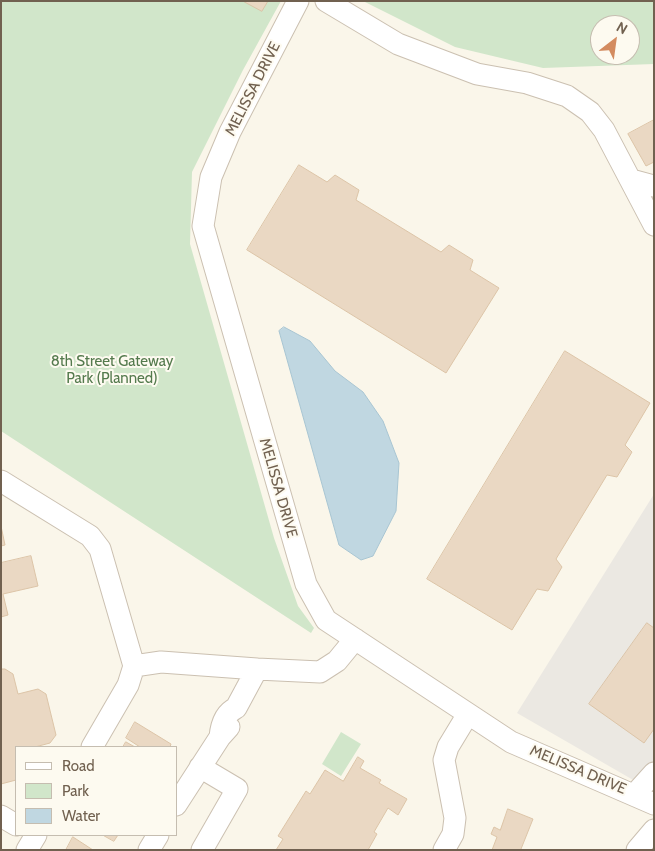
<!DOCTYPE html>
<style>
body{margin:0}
#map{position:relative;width:655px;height:851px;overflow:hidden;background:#faf6ea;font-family:Cabin,sans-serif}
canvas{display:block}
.frame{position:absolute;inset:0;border:2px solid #716150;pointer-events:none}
.legend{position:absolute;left:15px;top:746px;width:162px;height:90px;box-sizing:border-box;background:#fdfaf0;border:1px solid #c5bdb0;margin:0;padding:6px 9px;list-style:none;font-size:15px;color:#716150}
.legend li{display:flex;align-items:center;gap:10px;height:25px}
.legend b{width:25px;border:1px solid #c5bdb0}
.north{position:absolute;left:590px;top:15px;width:50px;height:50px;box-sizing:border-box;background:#fdfaf0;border:1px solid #c5bdb0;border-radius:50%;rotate:30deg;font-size:14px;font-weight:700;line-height:20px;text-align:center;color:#716150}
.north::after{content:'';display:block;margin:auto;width:18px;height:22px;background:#d38b5f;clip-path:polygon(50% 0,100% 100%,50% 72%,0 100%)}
</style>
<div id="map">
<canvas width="655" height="851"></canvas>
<div class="frame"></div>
<ul class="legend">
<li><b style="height:6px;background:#fff"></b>Road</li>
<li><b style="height:14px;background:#d1e6ca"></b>Park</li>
<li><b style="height:14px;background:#c0d7e1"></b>Water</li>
</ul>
<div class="north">N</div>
</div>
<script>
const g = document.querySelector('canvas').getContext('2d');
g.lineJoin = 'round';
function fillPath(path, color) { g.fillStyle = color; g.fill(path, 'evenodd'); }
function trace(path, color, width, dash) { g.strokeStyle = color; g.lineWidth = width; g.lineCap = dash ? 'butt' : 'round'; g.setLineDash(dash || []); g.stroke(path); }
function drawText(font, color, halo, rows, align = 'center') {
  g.font = font + ' Cabin,sans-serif'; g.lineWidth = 4; g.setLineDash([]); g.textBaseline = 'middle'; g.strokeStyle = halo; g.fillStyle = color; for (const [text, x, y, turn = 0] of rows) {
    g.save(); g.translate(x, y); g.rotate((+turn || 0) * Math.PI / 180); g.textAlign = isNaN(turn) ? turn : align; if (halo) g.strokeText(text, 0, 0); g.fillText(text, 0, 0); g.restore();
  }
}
fillPath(new Path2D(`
 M654 494V792L517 713Z`), '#ebe8e2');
fillPath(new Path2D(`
 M1 1H281L243 70 192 172 190 244 274 538 298 606 314 628 311 633 1 431Z
 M363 1H654V64L543 68 455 47ZM600 25H630V55H600Z
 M341 732 361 744 341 776 322 764Z`), '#d1e6ca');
const water = new Path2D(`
 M284 327 310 341 335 371 363 392 383 421 399 463 396 511 373 556 361 560 339 545 279 331Z`);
fillPath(water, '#c0d7e1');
trace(water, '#a8c5d2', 1);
const building = new Path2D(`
 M243 1H268L262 11Z
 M654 120V162L646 166 628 134Z
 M299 165 327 182 335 175 359 190 356 200 441 252 449 245 473 260 470 270 499 288 446 373 247 250Z
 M565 351 650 403 625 445 632 452 617 477 607 475 556 559 562 567 548 591 537 589 512 630 427 579Z
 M1 526 5 545 1 546Z
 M31 556 38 586 3 594 8 615 1 617V563Z
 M647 623 654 628V729L644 743 589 704Z
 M1 669H5L13 674 18 694 38 689 46 694 56 735 50 743 35 747H16V780L1 784Z
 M135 722 171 744 170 747H140L126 738Z
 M126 742 135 747H123Z
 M358 757 364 761 360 768 381 780 379 783 407 799 398 815 388 808 374 832 377 834 368 850H276L283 839 278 836 306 791 310 794 325 770 343 781Z
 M508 809 533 819 521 849 522 850H492L497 837 491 834 494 827 500 830Z
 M103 835H118L114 841Z
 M73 837 93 850H66Z`);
fillPath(building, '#ead8c3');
trace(building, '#dcc4a7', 1);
const minor = new Path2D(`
 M298 1 230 132 211 177 203 226 306 584 326 620 511 742 654 804
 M326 1 398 44 477 74 527 83 567 96 590 112 604 130 654 225
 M631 180 654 186
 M1 481 90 536 100 549 134 666
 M220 737C221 726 225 713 236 708L257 669 320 672 337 661 355 639
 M92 747 128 685 134 666 161 662 257 669
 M200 767 237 789 202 850
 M635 794 654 773
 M176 805 220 737 229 727
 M1 816 16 825
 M27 850 36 835
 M149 850 158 835
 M444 850 453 834 455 818 444 760 448 747 468 714
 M637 850 654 830`);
trace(minor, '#cbc0b1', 23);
trace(minor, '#fff', 21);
drawText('15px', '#716150', '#fdfaf0', [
 ["MELISSA DRIVE",253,89,-63],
 ["MELISSA DRIVE",278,488,74],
 ["MELISSA DRIVE",578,770,23]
]);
drawText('15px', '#547a4d', '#fdfaf0', [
 ["8th Street Gateway",112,362],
 ["Park (Planned)",112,379]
]);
</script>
